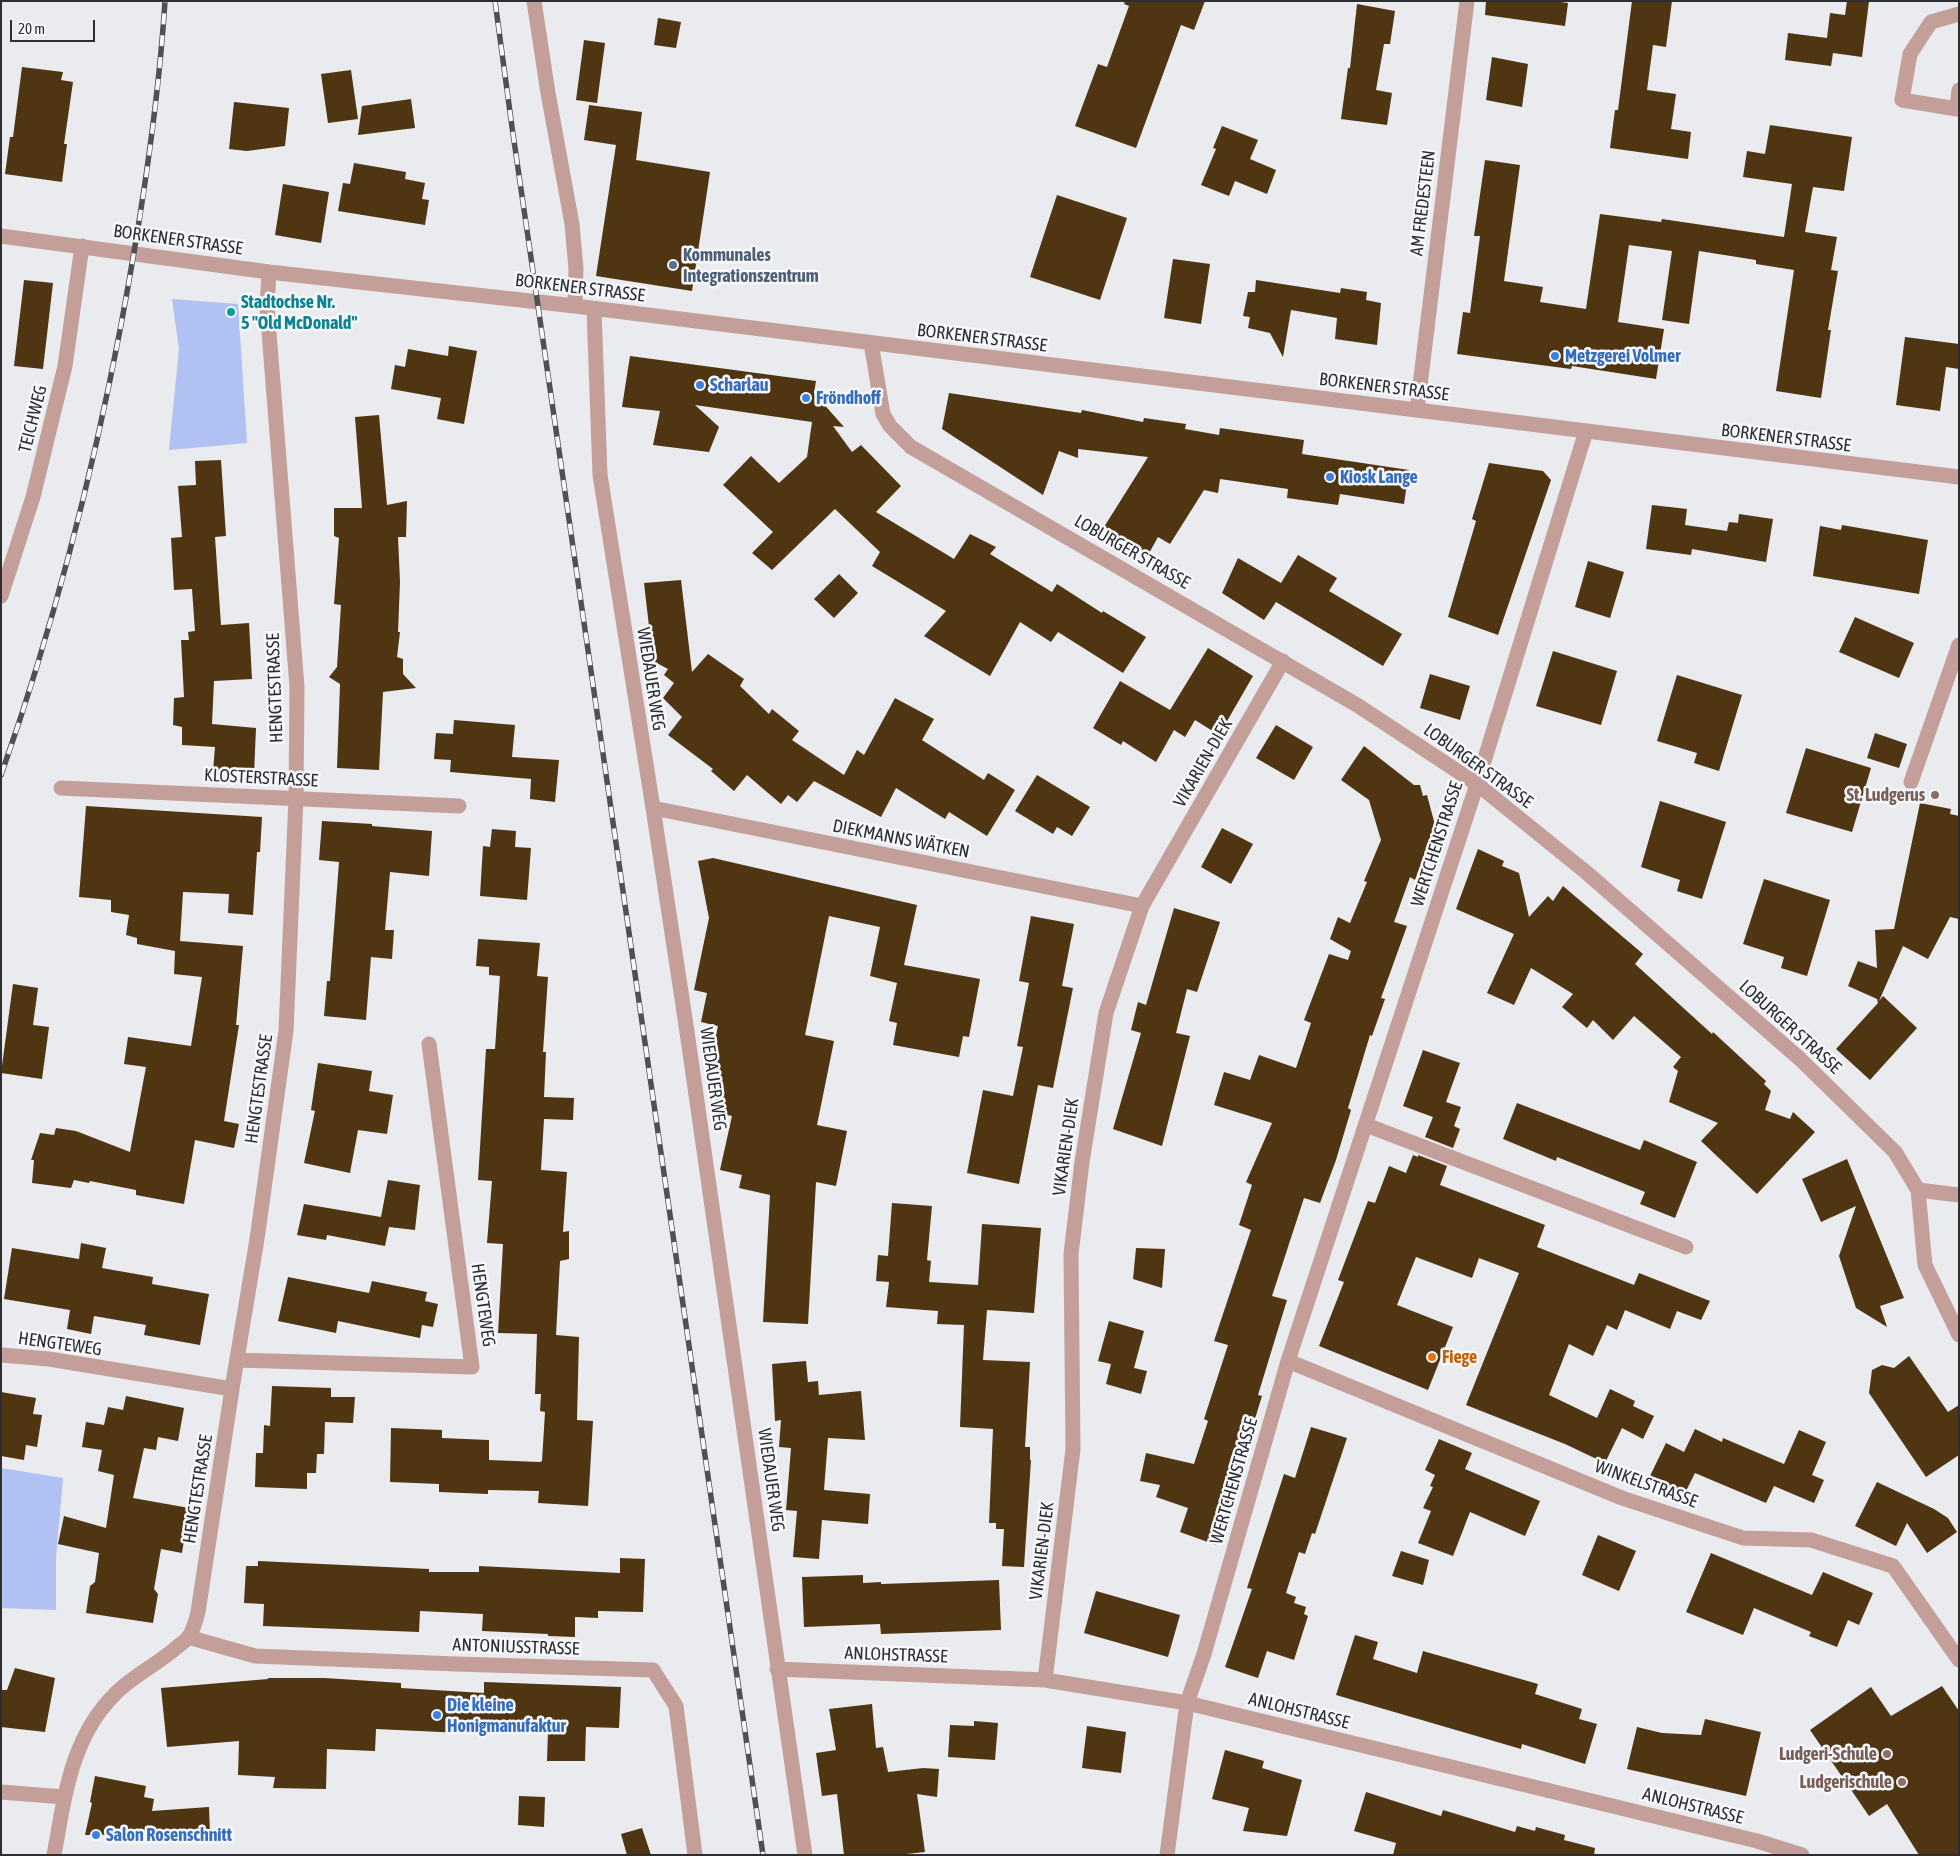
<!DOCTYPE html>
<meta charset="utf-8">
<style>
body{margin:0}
#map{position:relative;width:1960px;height:1856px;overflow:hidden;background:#e9ebef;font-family:"Asap Condensed",sans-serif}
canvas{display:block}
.frame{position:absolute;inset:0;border:2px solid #2e2e30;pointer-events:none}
.scale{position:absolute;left:10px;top:20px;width:85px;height:22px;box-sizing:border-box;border:2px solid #2e2e30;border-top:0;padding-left:6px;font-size:15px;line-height:18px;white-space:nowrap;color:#2e2e30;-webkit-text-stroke:4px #f6f8fc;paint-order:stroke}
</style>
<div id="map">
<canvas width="1960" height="1856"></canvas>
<div class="frame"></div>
<div class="scale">20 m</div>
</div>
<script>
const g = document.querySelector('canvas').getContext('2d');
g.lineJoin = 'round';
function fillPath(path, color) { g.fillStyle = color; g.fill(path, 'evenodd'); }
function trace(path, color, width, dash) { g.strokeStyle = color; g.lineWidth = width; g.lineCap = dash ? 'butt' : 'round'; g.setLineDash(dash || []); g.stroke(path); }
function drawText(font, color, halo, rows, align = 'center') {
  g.font = font + ' "Asap Condensed",sans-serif'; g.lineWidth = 5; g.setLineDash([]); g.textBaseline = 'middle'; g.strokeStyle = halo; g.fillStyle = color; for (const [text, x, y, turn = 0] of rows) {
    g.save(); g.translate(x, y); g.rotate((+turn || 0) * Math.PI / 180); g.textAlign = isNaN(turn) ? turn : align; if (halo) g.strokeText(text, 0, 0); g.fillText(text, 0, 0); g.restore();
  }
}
fillPath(new Path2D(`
 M172 299 238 304 247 443 169 450 179 349Z
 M1 1468 63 1478 56 1558V1610L1 1608Z`), '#b0c1f2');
fillPath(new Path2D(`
 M1125 1H1205L1194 30 1181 25 1136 148 1075 126 1098 64 1107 67 1129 6 1124 4Z
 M1486 1H1554L1568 3 1565 26 1485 15Z
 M1632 1H1672L1666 47 1653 45 1647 90 1676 94 1671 129 1691 132 1688 159 1610 148 1615 110H1618Z
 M1847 1H1869L1862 57 1833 53 1831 66 1785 60 1788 33 1827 38 1830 13 1845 15Z
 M1357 4 1395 11 1390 44H1384L1376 90 1392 93 1387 125 1341 119 1348 68H1350Z
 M658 18 681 22 676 48 654 45Z
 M584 40 605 43 597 103 576 100Z
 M1492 57 1528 64 1522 107 1486 100Z
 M22 67 63 72 61 80 73 82 64 144H67L62 182 5 174 10 137H13Z
 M351 70 358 119 328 123 321 74Z
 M411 99 415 128 358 135 362 106Z
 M234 102 289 108 285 146 247 151 229 149Z
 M589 105 642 112 636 160 710 172 692 291 596 276 616 145 584 140Z
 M1770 125 1852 137 1844 191 1813 187 1805 232 1837 237 1831 270 1838 271 1828 330H1831L1821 398 1776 391 1794 270 1756 264V260L1699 251 1689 324 1662 320 1672 251 1629 245 1618 322 1664 329 1656 379 1572 366 1571 369 1457 354 1463 312 1470 313 1480 236H1474L1485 160 1520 165 1504 281 1543 287 1540 302 1586 309 1600 214 1661 222 1662 219 1784 237 1792 184 1743 177 1747 151 1765 154Z
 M1222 126 1258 140 1250 159 1276 170 1267 194 1235 181 1229 196 1201 185 1216 149 1213 148Z
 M354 163 406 172 405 179 425 183 422 199 429 200 425 225 338 211 343 183 350 184Z
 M283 184 329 192 321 243 275 235Z
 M1057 195 1127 218 1100 300 1030 277Z
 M1173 259 1210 264 1201 324 1164 318Z
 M24 280 53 283 43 369 14 366Z
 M1256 280 1340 293 1341 288 1367 292 1366 300 1381 303 1377 345 1335 339 1337 318 1291 310 1283 357 1270 333 1248 328 1250 317 1243 316 1248 292H1255Z
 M1905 337 1959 344V369L1946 367 1940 411 1896 405Z
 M449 346 477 351 464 424 437 419 441 398 391 389 395 365 405 367 408 349 448 356Z
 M630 356 816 381 814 393 844 427 833 426 852 452 861 445 901 486 876 512 954 559 970 534 996 547 990 554 1052 592 1057 584 1102 613 1103 611 1146 637 1123 673 1058 632 1051 642 1020 622 990 676 924 636 946 611 872 566 880 552 835 509 772 570 752 553 773 532 723 485 751 456 779 483 807 457 812 422 695 405 719 427 709 452 653 445 660 411 622 407Z
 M949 393 1081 413 1082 410 1143 422 1144 418 1186 424 1185 429 1219 435 1220 428 1304 440 1302 454 1409 470 1404 504 1340 494 1338 505 1287 498 1288 489 1220 479 1218 493 1204 490 1170 544 1158 537 1148 555 1104 527 1148 457 1078 449V458L1059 451 1043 495 942 429Z
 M379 415 387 505 407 501 406 537H398L400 582 398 632H400L397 657 403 659V674L416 688 383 692 379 770 337 768 340 684 329 677 337 667 341 605 334 604 339 538 334 536V508H362L355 417Z
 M221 460 226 536 215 537 221 625 249 623 252 679 214 681 212 724 256 728 254 774 213 771 215 747 182 745V727L173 725 174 698 184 697 181 640H189L188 632 195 631 192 589 174 590 171 538 182 537 178 486 196 485 195 461Z
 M1489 463 1543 471 1551 480 1498 635 1448 617 1476 521 1472 519Z
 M1652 505 1687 509 1685 525 1727 531 1729 522 1738 523 1739 514 1773 519 1766 562 1692 549 1691 555 1646 549Z
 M1842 525 1928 540 1919 594 1813 576 1820 526 1841 530Z
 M1298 555 1337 578 1329 591 1402 634 1383 666 1276 602 1264 620 1222 593 1238 558 1281 583Z
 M1588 561 1624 572 1610 618 1575 607Z
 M839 574 858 593 834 618 814 599Z
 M681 580 692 672 708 654 744 679 740 686 769 714 772 709 799 731 792 740 844 775 857 750 864 755 895 698 934 719 922 740 984 780 988 773 1015 790 987 836 949 812 945 819 896 788 881 817 814 781 797 802 788 795 781 804 747 775 734 791 711 771 713 769 668 735 682 717 663 698 674 683 664 675 668 669 653 661 644 583Z
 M1855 617 1914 643 1899 678 1839 652Z
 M1208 648 1253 676 1219 735 1195 720 1185 737 1174 730 1156 762 1123 741 1121 745 1093 728 1120 681 1170 710Z
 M1553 651 1617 671 1601 725 1536 706Z
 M1430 674 1470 686 1460 720 1420 708Z
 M1677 675 1742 695 1719 771 1694 763 1697 753 1657 741Z
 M454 720 515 725 512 757 559 760 555 802 530 799 531 779 450 772 451 760 434 759 436 733 453 734Z
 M1276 725 1313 747 1294 780 1256 758Z
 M1875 733 1907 744 1899 768 1867 758Z
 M1364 746 1414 785H1420L1423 796 1427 795 1435 825 1415 880 1410 877 1394 922 1407 926 1381 998 1385 999 1372 1036 1370 1035 1348 1108 1351 1110 1336 1160 1320 1203 1304 1198 1272 1296 1287 1300 1258 1395 1262 1396 1216 1545 1180 1532 1188 1508 1156 1497 1160 1485 1140 1481 1146 1453 1194 1464 1208 1421 1204 1419 1228 1345 1214 1341 1251 1230 1239 1225 1252 1185 1246 1182 1272 1123 1214 1105 1224 1072 1250 1080 1259 1055 1296 1068 1311 1023 1304 1020 1329 954 1348 960 1351 951 1330 939 1338 917 1350 923 1367 882 1364 881 1381 840 1369 800 1341 780Z
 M1806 748 1871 768 1852 832 1786 813Z
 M1037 775 1090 807 1072 836 1057 827 1053 834 1015 811Z
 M1660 801 1726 822 1702 899 1677 891 1680 880 1641 867Z
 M1920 803 1951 809 1950 814 1959 816V919L1950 917 1928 959 1903 946 1879 1001 1883 996 1917 1028 1870 1080 1836 1049 1878 1003 1877 999 1848 986 1858 961 1877 968 1875 930 1894 929Z
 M86 806 262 817 260 852H257L253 915 228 913 229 894 183 892 180 941 243 946 236 1025H239L224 1121 239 1124 234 1148 195 1140 184 1204 136 1195V1190L90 1181 89 1183 74 1180 71 1188 32 1183 34 1160H31L40 1133 54 1135 56 1128 76 1131 130 1152 146 1067 124 1064 128 1037 191 1046 202 977 174 974 175 951 137 944V938L126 935 129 915 111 912V900L79 897Z
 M322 821 372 824V826L432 831 429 876 390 872 385 930H394L392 959 371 957 366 1020 324 1016 327 981H330L339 862 319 860Z
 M1222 828 1253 844 1231 884 1201 867Z
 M492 829 516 831 515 847 531 848 527 900 480 896 483 846 490 847Z
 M1478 849 1504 861 1502 866 1519 873 1529 917 1548 896 1553 901 1563 886 1643 954 1635 964 1712 1034 1713 1032 1766 1081 1764 1084 1771 1091 1765 1110 1790 1119 1793 1112 1815 1132 1757 1194 1701 1141 1718 1123 1669 1102 1678 1071 1673 1067 1681 1057 1634 1016 1613 1040 1593 1020 1587 1028 1562 1007 1573 994 1531 968 1514 1005 1487 993 1514 934 1456 909Z
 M713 858 917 905 904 965 980 979 969 1037 963 1036 959 1057 893 1045 897 1023 889 1021 897 983 870 976 880 927 829 916 805 1035 834 1041 817 1125 847 1131 836 1186 816 1182 808 1324 763 1322 770 1195 739 1188 742 1175 720 1170 732 1116 713 1112 719 1084 706 1081 718 1026 701 1022 707 993 694 990 709 918 698 861Z
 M1764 879 1830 900 1807 976 1781 968 1784 957 1743 944Z
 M1174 908 1220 922 1197 992 1187 989 1176 1033 1190 1036 1162 1146 1113 1129 1141 1033 1131 1030 1138 1002 1146 1005Z
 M1031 916 1074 924 1062 986 1073 988 1053 1088 1038 1085 1019 1184 967 1173 983 1090 1013 1096 1023 1047 1017 1046 1029 983 1019 981Z
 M478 939 540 943 537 976 548 977 543 1052H546L544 1097 574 1098 573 1120 544 1119 541 1170 567 1172 563 1232 569 1231V1259L560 1261 556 1335 579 1337 577 1420 593 1421 588 1506 538 1503 539 1491 488 1490V1494L439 1492V1484L390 1482 391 1428 442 1430V1438L489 1440V1460L540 1462 542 1461 545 1412 540 1411 541 1394H535L537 1334 498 1333 503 1244 487 1243 492 1181 478 1180 486 1049H495L500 976 489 975V967L476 966Z
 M13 984 38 988 33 1025 49 1027 42 1079 1 1073Z
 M1423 1050 1460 1063 1446 1102 1461 1107 1454 1126 1460 1129 1453 1148 1425 1137 1433 1117 1403 1106Z
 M318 1063 372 1071 369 1091 393 1095 387 1134 358 1130 350 1173 304 1163 315 1111 311 1110Z
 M1517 1103 1640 1150 1644 1140 1697 1162 1675 1218 1640 1204 1645 1192 1557 1157 1556 1161 1503 1139Z
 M1413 1155 1418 1157V1155L1447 1166 1440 1185 1545 1225 1537 1247 1634 1285 1639 1273 1710 1301 1701 1320 1677 1311 1670 1329 1625 1310 1617 1330 1607 1325 1593 1356 1569 1344 1549 1395 1597 1418 1610 1389 1635 1401 1633 1406 1654 1416 1643 1439 1622 1428 1605 1463 1565 1444 1466 1405 1519 1273 1479 1258 1472 1278 1416 1257 1397 1305 1453 1327 1428 1390 1319 1346 1344 1282 1338 1280 1368 1201 1375 1203 1389 1166 1406 1173Z
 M1847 1159 1904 1298 1880 1306 1887 1327 1856 1308 1839 1256 1856 1206 1821 1222 1802 1179Z
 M388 1180 420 1185 415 1230 389 1227 385 1246 327 1235 326 1240 297 1235 304 1204 381 1217Z
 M892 1203 932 1206 927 1260 931 1261 929 1282 978 1285 982 1224 1041 1228 1034 1313 987 1310 983 1360 1030 1362 1025 1447H1030V1460H1031L1024 1567 1002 1566 1004 1529H996V1523H989L993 1429 960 1427 964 1325 937 1324 938 1311 886 1307 889 1282 876 1281 878 1255 888 1256Z
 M81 1243 106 1248 102 1268 153 1277 152 1284 209 1294 200 1345 144 1335 146 1325 94 1316 91 1334 67 1329 70 1310 4 1299 12 1248 79 1259Z
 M1136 1248 1165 1249 1162 1288 1133 1279Z
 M288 1277 369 1293 372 1281 427 1292 425 1301 438 1304 433 1327 422 1325 420 1338 338 1321 336 1333 278 1321Z
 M1109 1321 1144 1331 1134 1368 1147 1371 1141 1394 1106 1384 1111 1364 1098 1361Z
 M1909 1356 1948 1412 1959 1405V1455L1926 1477 1869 1393 1872 1370 1882 1365 1894 1368Z
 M806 1361 808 1382 818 1381 819 1395 861 1391 865 1440 828 1438 824 1490 870 1494 868 1524 822 1520 819 1559 793 1557 797 1511 786 1510 791 1448 779 1447 781 1420 775 1421 772 1364Z
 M272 1386 331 1388V1397H355L353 1423 325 1422 324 1454H317L316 1473H307V1489L255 1487 256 1453H263L264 1425 270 1426Z
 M1 1392 36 1398 33 1414 42 1415 37 1447 26 1445 24 1460 1 1456Z
 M126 1396 184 1408 178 1441 158 1437 156 1450 144 1448 133 1498 189 1508 182 1553 161 1549 154 1589 158 1594 153 1623 86 1613 90 1586 95 1582 99 1553 58 1544 64 1516 106 1528 114 1475 98 1471 102 1450 82 1447 86 1422 104 1425 108 1407 123 1410Z
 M1311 1427 1347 1438 1315 1534 1312 1533 1305 1554 1299 1552 1286 1593 1296 1597 1294 1603 1306 1607 1304 1614 1308 1616 1294 1660 1267 1651 1258 1678 1225 1667 1252 1589 1247 1588 1284 1474 1295 1478Z
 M1695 1429 1722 1442 1723 1438 1784 1464 1799 1430 1826 1442 1812 1475 1824 1480 1814 1503 1774 1486 1766 1503 1695 1473 1684 1495 1649 1478 1666 1443 1684 1452Z
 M1439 1439 1472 1453 1465 1469 1540 1501 1525 1536 1470 1512 1453 1556 1418 1543 1431 1511 1423 1508 1433 1487 1430 1486 1435 1475 1425 1470Z
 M1877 1482 1934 1509 1948 1518 1957 1532 1927 1553 1907 1523 1896 1546 1855 1526Z
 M1598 1535 1636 1551 1619 1591 1582 1575Z
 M1401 1551 1429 1560 1423 1585 1392 1576Z
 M1711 1553 1812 1595 1823 1572 1873 1593 1859 1625 1848 1620 1837 1647 1809 1636 1811 1632 1754 1608 1743 1635 1686 1612Z
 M620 1558 645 1559 643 1612 598 1611V1618L575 1617V1637L548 1636V1634L482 1631 483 1614 420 1611 419 1632 263 1626 264 1604 244 1603 246 1566H258V1561L429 1569V1572H479V1566L620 1573Z
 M863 1575V1583L881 1582V1584L999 1580 1001 1630 881 1634 880 1624 804 1627 802 1577Z
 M1096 1591 1180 1615 1168 1657 1084 1633Z
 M1355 1635 1378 1642 1373 1659 1417 1673 1423 1651 1538 1684 1535 1694 1582 1709 1579 1719 1597 1724 1585 1764 1522 1744 1521 1749 1336 1695Z
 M15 1668 55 1678 45 1732 1 1727V1690H7Z
 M268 1678H325L401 1683V1688L484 1693V1682L621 1687 619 1728 586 1727 585 1761H547L548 1731 463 1726 462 1733 376 1729 375 1751 327 1749 326 1789 273 1788 275 1777 238 1775 239 1741 167 1747 161 1688 268 1679Z
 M1942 1686 1959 1711V1855H1919L1887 1804 1869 1816 1810 1730 1871 1687 1891 1716Z
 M872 1704 876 1748 883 1747 888 1772 923 1768 939 1769 937 1797 917 1794 925 1852 897 1855H844L837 1794 822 1796 816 1753 836 1750 829 1709Z
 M1705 1719 1761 1732 1746 1796 1627 1769 1637 1727 1662 1733 1701 1735Z
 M974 1721 998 1723 995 1760 948 1757 950 1725 974 1726Z
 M1087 1726 1126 1732 1121 1773 1082 1768Z
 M1225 1750 1264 1761 1262 1768 1302 1780 1287 1836 1243 1831 1249 1808 1212 1799Z
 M95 1776 146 1786 144 1797 154 1799 152 1811 209 1807 210 1833 85 1835 92 1803 90 1802Z
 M1366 1792 1441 1816 1443 1810 1515 1832 1517 1826 1535 1831 1536 1827 1565 1835 1564 1840 1595 1848 1594 1855H1393L1396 1843 1354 1831Z
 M519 1796 545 1797 544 1827 518 1825Z
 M642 1828 651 1855H627L621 1834Z`), '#4f3511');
trace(new Path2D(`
 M534 1 548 93 572 224 576 269 575 306
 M1959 14 1931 22 1910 54 1902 100 1957 109 1959 90
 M1 236 269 272 575 306 1959 477
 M594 309 600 475 653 808 686 1025 805 1855
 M871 343 883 414 890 426 911 447 1357 705 1477 784 1587 873 1800 1059 1895 1152 1918 1190 1925 1265 1959 1335
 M1417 410 1467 1
 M1 596 33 497 65 366 82 246
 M1911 782 1959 645
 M61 788 459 806
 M653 808 1142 906
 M1366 1125 1686 1247
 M1918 1190 1959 1195
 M1 1355 49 1359 232 1389
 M237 1360 472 1367 429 1044
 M1288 1361 1622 1498 1743 1538 1811 1540 1893 1566 1959 1660
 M188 1637 255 1656 456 1664 653 1670 676 1706 695 1855
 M777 1669 1045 1680 1187 1703 1757 1841 1802 1855
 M1045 1680 1073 1449 1071 1254 1082 1162 1106 1013 1142 906 1283 661
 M1 1792 64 1797
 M54 1855C65 1795 71 1737 116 1693 134 1675 158 1664 177 1647 181 1644 186 1640 189 1637 193 1630 196 1620 198 1612L232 1389 257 1239 286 1031 296 798 297 687 267 307 269 272
 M1167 1855 1187 1703 1204 1654 1288 1361 1477 784 1586 431`), '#c49e98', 15);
const rail = new Path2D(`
 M495 1 512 127 763 1855
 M1 775C53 628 92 477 121 325 141 218 158 110 165 1`);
trace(rail, '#4f5052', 5.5);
trace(rail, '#f6f8fc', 4, [11]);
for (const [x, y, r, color] of [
 [673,265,5,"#5c6f8a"],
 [231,312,5,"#0f9aa8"],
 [1555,356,5,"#3f7fe0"],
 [700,385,5,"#3f7fe0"],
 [806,398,5,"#3f7fe0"],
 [1330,477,5,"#3f7fe0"],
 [1935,795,5,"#8d6e63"],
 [1432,1357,5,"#e8710a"],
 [437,1715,5,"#3f7fe0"],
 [1887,1754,5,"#8d6e63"],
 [1902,1782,5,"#8d6e63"],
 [96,1835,5,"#3f7fe0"]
]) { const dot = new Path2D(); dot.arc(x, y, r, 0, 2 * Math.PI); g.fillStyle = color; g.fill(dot); trace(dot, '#f6f8fc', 2); }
drawText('18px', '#2e2e30', '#f6f8fc', [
 ["AM FREDESTEEN",1423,203,-83],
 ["BORKENER STRASSE",178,240,8],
 ["BORKENER STRASSE",580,288,7],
 ["BORKENER STRASSE",982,338,7],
 ["BORKENER STRASSE",1384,387,7],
 ["TEICHWEG",33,419,-76],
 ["BORKENER STRASSE",1786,438,7],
 ["LOBURGER STRASSE",1132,552,30],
 ["WIEDAUER WEG",651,679,81],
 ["HENGTESTRASSE",275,688,-92],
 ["VIKARIEN-DIEK",1203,763,-60],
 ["LOBURGER STRASSE",1478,766,36],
 ["KLOSTERSTRASSE",261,778,3],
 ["DIEKMANNS WÄTKEN",901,839,11],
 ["WERTCHENSTRASSE",1437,844,-72],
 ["LOBURGER STRASSE",1790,1027,42],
 ["WIEDAUER WEG",713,1079,82],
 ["HENGTESTRASSE",259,1089,-82],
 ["VIKARIEN-DIEK",1066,1147,-82],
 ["HENGTEWEG",483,1305,82],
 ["HENGTEWEG",60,1344,8],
 ["WIEDAUER WEG",771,1480,82],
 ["WERTCHENSTRASSE",1234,1481,-74],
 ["WINKELSTRASSE",1646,1484,20],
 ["HENGTESTRASSE",198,1489,-81],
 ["VIKARIEN-DIEK",1042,1551,-83],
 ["ANTONIUSSTRASSE",516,1647,2],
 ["ANLOHSTRASSE",896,1655,2],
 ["ANLOHSTRASSE",1299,1711,14],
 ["ANLOHSTRASSE",1693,1806,14]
]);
drawText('bold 18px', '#4e5e75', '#f6f8fc', [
 ["Kommunales",683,255],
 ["Integrationszentrum",683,276]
], 'left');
drawText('bold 18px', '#0d838f', '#f6f8fc', [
 ["Stadtochse Nr.",241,302],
 ["5 \"Old McDonald\"",241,323]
], 'left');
drawText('bold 18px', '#366cbe', '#f6f8fc', [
 ["Metzgerei Volmer",1565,356],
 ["Scharlau",710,385],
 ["Fröndhoff",816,398],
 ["Kiosk Lange",1340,477],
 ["Die kleine",447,1705],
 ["Honigmanufaktur",447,1726],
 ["Salon Rosenschnitt",106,1835]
], 'left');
drawText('bold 18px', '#785e54', '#f6f8fc', [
 ["St. Ludgerus",1925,795],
 ["Ludgeri-Schule",1877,1754],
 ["Ludgerischule",1892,1782]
], 'right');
drawText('bold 18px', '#c56008', '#f6f8fc', [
 ["Fiege",1442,1357]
], 'left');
</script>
